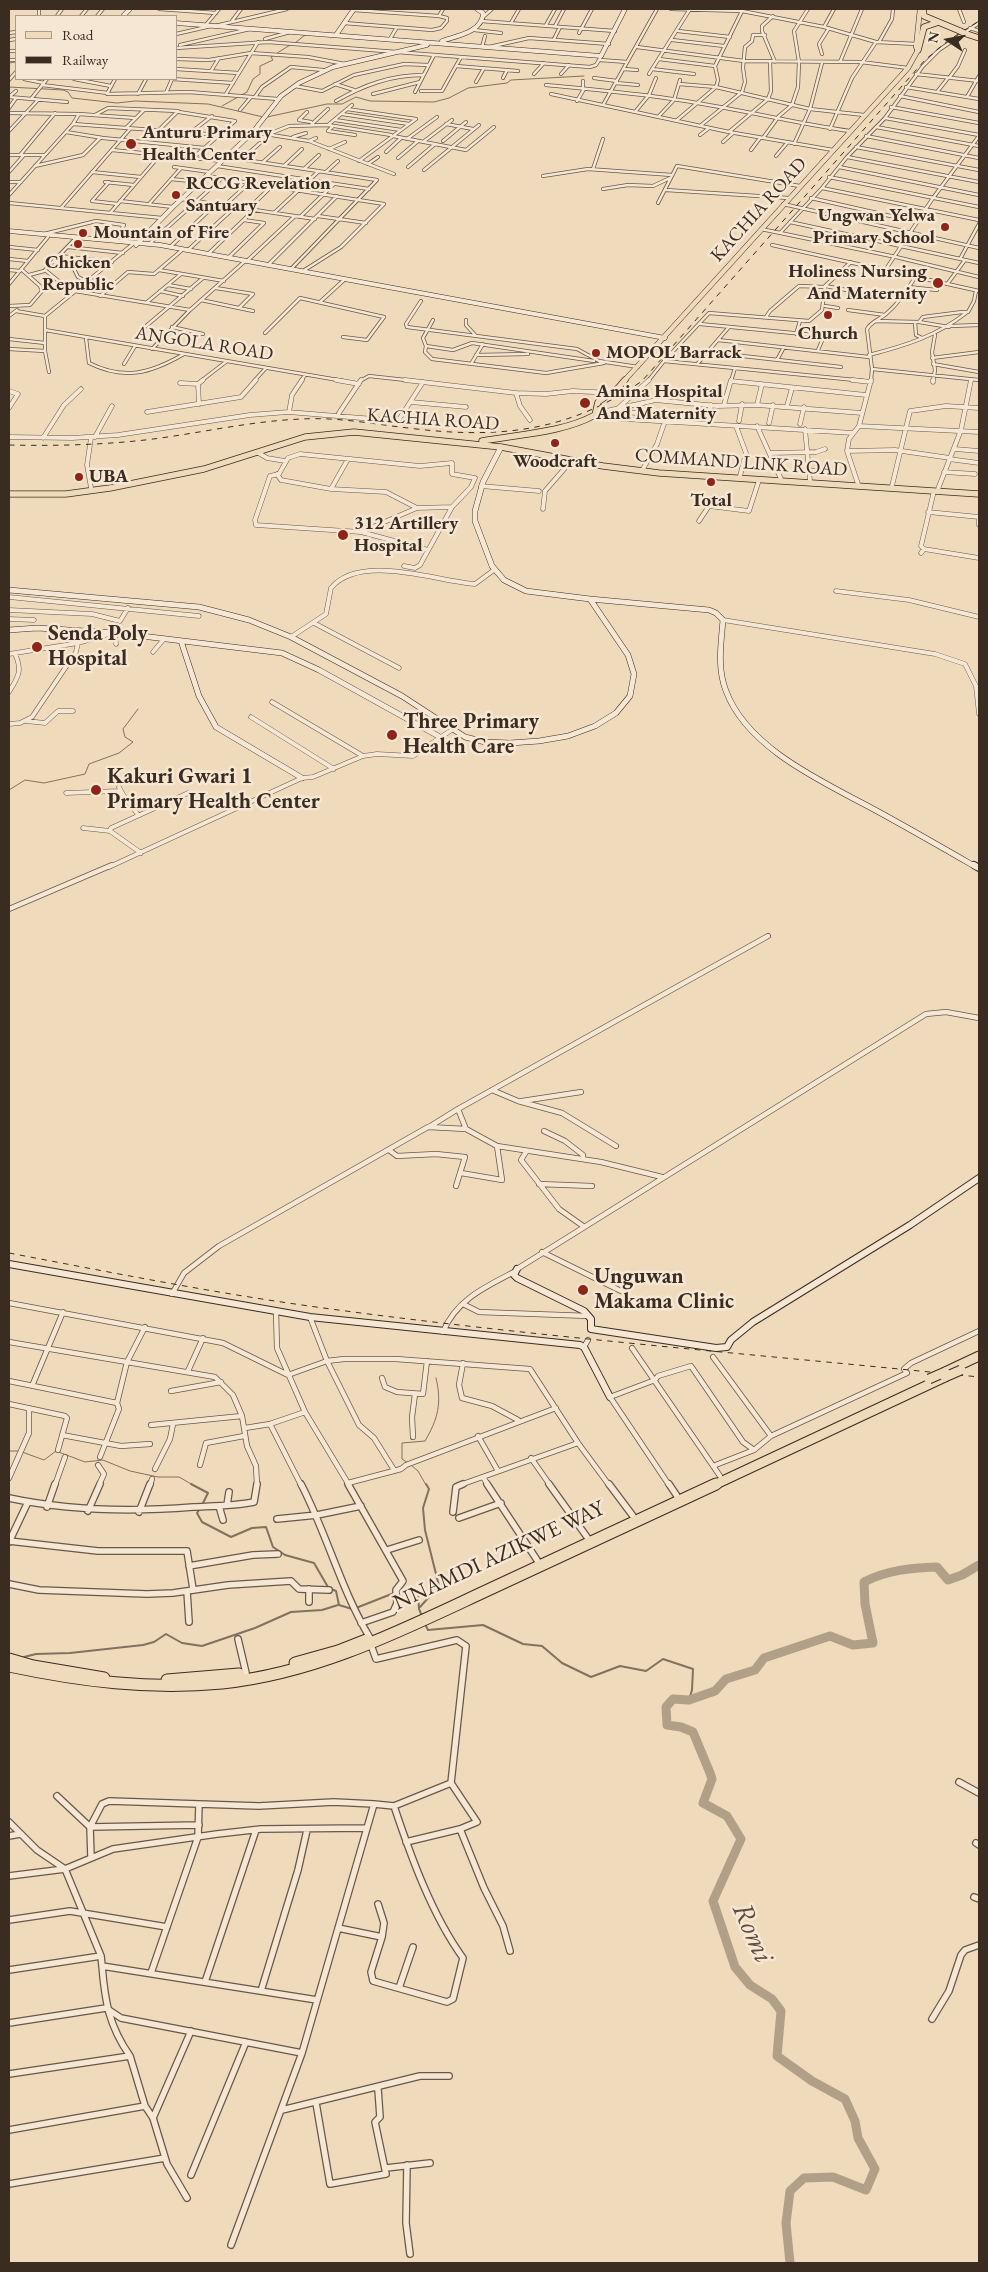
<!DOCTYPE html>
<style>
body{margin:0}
#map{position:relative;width:988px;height:2272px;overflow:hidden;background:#f0dabc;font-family:"EB Garamond",serif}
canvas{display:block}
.frame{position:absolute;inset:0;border:10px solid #3b2c21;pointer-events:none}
.legend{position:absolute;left:15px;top:15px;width:162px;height:65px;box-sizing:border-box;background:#f5e7d3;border:1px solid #ab9c8c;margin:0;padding:6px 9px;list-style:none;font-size:15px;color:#3b2c21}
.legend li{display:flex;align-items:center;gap:10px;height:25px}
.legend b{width:25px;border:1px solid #ab9c8c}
.north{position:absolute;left:923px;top:15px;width:50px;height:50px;-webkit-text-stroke:4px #f5e7d3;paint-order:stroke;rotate:281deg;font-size:14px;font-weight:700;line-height:20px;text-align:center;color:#3b2c21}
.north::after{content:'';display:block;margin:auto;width:18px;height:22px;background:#3b2c21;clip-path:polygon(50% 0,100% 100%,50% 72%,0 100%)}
</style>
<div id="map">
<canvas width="988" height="2272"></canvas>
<div class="frame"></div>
<ul class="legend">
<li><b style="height:6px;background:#f0dabc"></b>Road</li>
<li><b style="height:6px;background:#3b2c21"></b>Railway</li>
</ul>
<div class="north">N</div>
</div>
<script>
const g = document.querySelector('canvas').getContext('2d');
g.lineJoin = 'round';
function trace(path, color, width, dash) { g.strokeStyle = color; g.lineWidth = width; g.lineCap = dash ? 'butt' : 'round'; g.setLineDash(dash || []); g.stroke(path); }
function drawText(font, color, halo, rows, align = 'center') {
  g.font = font + ' "EB Garamond",serif'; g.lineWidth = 5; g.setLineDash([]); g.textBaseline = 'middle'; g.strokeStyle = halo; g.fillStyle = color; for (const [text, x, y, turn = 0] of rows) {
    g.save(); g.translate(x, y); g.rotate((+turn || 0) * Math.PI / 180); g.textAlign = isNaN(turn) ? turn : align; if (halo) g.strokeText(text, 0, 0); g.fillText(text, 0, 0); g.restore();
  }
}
trace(new Path2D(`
 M295 43 305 35
 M9 63 16 62
 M9 87 63 90 68 92 72 98 117 103 135 101 208 104 263 117
 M222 106 247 92 253 79 260 74V66L273 60 271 57 290 45
 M267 117 327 104H342L356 97 370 101 434 102 449 98 468 88 507 83 511 80 584 76
 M9 790 25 780 44 783 85 774 89 764 119 753 133 742 125 737 123 729 138 709
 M9 1451H18
 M22 1452 44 1460 56 1451 85 1462 103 1460 130 1471 158 1477H179L193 1485
 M408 1463 402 1459V1443L425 1441C438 1419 442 1403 436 1378
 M411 1465 418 1471 426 1485`), '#82715e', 1);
trace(new Path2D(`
 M191 1484 208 1493 202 1505
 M199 1510 197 1513 202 1522 231 1537 252 1528 266 1527 273 1547 285 1555 314 1563 328 1587
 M331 1589 336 1591 339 1605 352 1609
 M398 1592 409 1590 418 1594 419 1609 422 1616
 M420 1607 439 1586 425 1530 423 1508 429 1489 426 1484
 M356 1608 394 1593
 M425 1624 428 1630 483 1625 523 1644 542 1646 562 1663 591 1677 620 1666 646 1671 663 1659 693 1669 692 1690 689 1700
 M24 1657 36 1654 70 1653 143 1645 154 1642 166 1634 182 1643 202 1646 255 1628 291 1612 322 1610 338 1605`), '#82715e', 2);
trace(new Path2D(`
 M790 2263 786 2223 790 2191 804 2178 833 2177 866 2190 875 2169 858 2138 855 2121 845 2099 812 2081 777 2056 781 2011 772 1999 750 1985 735 1967 713 1901 741 1839 727 1816 703 1803 712 1779 710 1773 693 1732 681 1727 667 1725 666 1707 673 1699 689 1700 715 1691 726 1679 755 1670 764 1658 830 1636 853 1645 873 1643 865 1604 864 1582C887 1570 911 1568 937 1567L948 1580 962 1575 979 1565`), '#b29f87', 9);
const streetFar3 = new Path2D(`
 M39 9V16
 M159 9 216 13
 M671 9 742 11 824 27 876 42 917 44
 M959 9 964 22
 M57 16 62 9
 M81 16 87 9
 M97 16 103 9
 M439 16 443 9
 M773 16 762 26V31L775 62
 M483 17 492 9
 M232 21 241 9
 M481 21 615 31
 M344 23 432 30 441 28 447 21V18L439 16 353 10
 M511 23 519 9
 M546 25 555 9
 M205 26 219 9
 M215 26 287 9
 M555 26 564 9
 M824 27 834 9
 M970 28 979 31
 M474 30 501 33
 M678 31 730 37
 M9 33 16 32
 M579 33 592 9
 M176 34 211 26
 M265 39 290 32
 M390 39 397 27
 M554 39 560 27
 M9 40 16 39
 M672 40 724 46
 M879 42 892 19 893 9
 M180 45 250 29
 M482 47 485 36
 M489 47 529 38 609 44
 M637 47 744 61 861 62 908 68
 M176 48 268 42 590 67 596 65 602 55
 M9 51H16
 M822 54 819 44 829 28
 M176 59 209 60 251 53 308 57 345 64
 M659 59 715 66
 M9 60H16
 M600 60 627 62
 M840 62 862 9
 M456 66 518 71
 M176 69 239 73
 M624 69 637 70
 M652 69 694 74
 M211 71 219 58
 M534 74 544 63
 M561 74 569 65
 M649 74 690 9
 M916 74 979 81
 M503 78 507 70
 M594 78 617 81
 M949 78 958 66 965 50
 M24 79 44 83
 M74 79 111 86
 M115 79 107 94 189 92 278 99
 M9 80 16 72
 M583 81V89
 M476 82 484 68
 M616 83 638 85
 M335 84 354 90
 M679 84 716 87 810 109 864 115
 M42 85 108 93
 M546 85C596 90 647 94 697 103 748 111 798 124 850 131
 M295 86 322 91 354 75 404 64 428 65
 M906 87 979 99
 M421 91H442L461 57
 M415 92 434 55
 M937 92 948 78
 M166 93 172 79 233 83
 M138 94 146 79
 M226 94 258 42
 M373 94 420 82
 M551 94 729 132 833 150
 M900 96 979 112
 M9 97 67 102
 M9 97 16 91
 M255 97 262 87 291 67 323 70
 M967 97 979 76
 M31 99 47 79
 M336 101C364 85 391 75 423 75
 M577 101 584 89
 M603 105 657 9
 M891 107 979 123
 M9 108 16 98
 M347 109 416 119
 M240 110 251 97
 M179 112 235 121
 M307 112 299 120 311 122
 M635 112 649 95 656 78
 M9 113 79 114 135 118
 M342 114 409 124
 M95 115 108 108 178 111 158 131
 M658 117 674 100 680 80
 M885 118 979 135
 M335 120 401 130
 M676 121 716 87 718 80 715 66 742 11
 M73 124 248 137
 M312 124 328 109
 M446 124 473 129
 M328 125 391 135
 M333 126 328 131 355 135
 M700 126 742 92 745 82 743 68 745 47 752 41 753 35H765
 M876 127 979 146
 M126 128 144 110
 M830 129 852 78 876 42
 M9 131 38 100
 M66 132 103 138 205 148
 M253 132 309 141 394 174
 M729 132 768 99 771 91 770 62
 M190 133 212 116
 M269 134 289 126 328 125 352 105
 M700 135 709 128
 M393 136 466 150 494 127
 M866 136 979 158
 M293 137 306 133
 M763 138 779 116 792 105 798 87 799 62 794 31 808 9
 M407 139 437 117
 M309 141 316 138
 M443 141 466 122
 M423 142 452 120
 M723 142 733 133
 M794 144 810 109 822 63
 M856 147 979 170
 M329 149 345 142
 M112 150 222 161
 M751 150 760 138
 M386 152 401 138
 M9 155H45
 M20 155 55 113
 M776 156 787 143
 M226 157 377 180 291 269
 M847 157 979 182
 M193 158 235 121
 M398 158 418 141
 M242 159 260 143
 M359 161 416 119
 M263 162 280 147
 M368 164 378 157
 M35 166 83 155 100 138
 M217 166 369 189
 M284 166 302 149
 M174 167 210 172
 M408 167 435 144
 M839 167 979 195
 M304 169 319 155
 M593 169 603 139
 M424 170 479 125
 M9 172 24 155
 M92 172 141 177
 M326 172 338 161
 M206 176 384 204 341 247 303 271
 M543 176 588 169 672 175
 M829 177 979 207
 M171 179 200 182
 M9 182H21
 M105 182 134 185
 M822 188 979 220
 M603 189 628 185 653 186 670 178
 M666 190 789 198
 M9 195 73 124 79 114
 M811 198 917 222
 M181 199 315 219
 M92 201 109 182
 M92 201 118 204
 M120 201 173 207
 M9 203 162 218
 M658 203 677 166 800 186
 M149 204 181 168
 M783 204 979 248
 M224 206 249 183
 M61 208 130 129
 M248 209 272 186
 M110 213 160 155
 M274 213 319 171
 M318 216 366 223
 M300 217 334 184
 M244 220 264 223
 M790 222 979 263
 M761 229 896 257 979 277
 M780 233 822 188 847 157 885 118 923 66 939 50 979 23
 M44 234 96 221 124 225 114 241
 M149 244 221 179
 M772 245 979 291
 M9 247 38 250
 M68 247 123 253
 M170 247 216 204
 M188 250 235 207
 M208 254 254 210
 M60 256 112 262
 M228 258 264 223
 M9 259 28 261
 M960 259 979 224
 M247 261 295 216
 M53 262 73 267 78 277 88 282
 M269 264 337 196
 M73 268 87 259
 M886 269 933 198 979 136
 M9 270 20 271
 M45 270 66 287 75 291 190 310
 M159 270 224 281
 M29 275 44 271 75 239
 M948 283 965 260
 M9 284 48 237
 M168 285 191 289
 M825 286 863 293
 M908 287 937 290
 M216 288 253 294 239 308
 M160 291 183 296
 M100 296 128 272 154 274 181 251
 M201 300 253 311
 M421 301 406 324 407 327 577 349 599 361 638 367
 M320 302 344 280
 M146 303 181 274
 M9 306 30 305 42 291 40 286 21 269
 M825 306 838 308
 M848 310 885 315
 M16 311 45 316
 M9 316 17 310
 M766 317 770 311 799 286 824 287
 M433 320 423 338 426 346 425 352 432 359 546 373 604 363
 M466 320V325L476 336
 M876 321 919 322 949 327
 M915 322 916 335 922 338
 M919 322 923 317 962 312
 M700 324 824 336 818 350
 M951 326 979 325
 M172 327 203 334
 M45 330 344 381
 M139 332 203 278
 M265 333 300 298 384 317 367 340 343 337
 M796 334 800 321
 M86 338 89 363C125 381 151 373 184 354
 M9 339 45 343
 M718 340 869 357
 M426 346 453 350 472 343 594 361
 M9 349 45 351
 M152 349 190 310 244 262
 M707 352 841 367
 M476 355 528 354
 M869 355C904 346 937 336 966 313L962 312H968L974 301 976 291
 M932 358 979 352
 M777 360 784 347
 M664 361 865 381
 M698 363 729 327
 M124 364 135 346
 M471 364 483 344
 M933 364 979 372
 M872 369 979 380
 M49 372 45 351V316L134 243
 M201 381 227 361
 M254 381 266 368
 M301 381 305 375
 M360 381 369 376 415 381
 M648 381 664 361 709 313 809 321 822 310 825 286 851 262
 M731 381H735
 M731 381 735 368
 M871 381 872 369 867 329C872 321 879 320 886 314 899 303 907 290 916 276
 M933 381 935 370 932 352 935 335`);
const streetFar2 = new Path2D(`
 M336 380 359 384
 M405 380 516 393 546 394 573 391 612 393
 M852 380 871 382
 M731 381 866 395
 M933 382V380
 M180 383 198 384
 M9 391 18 394 9 408
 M516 393 520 406 530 420
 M655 400 717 406 757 405 862 413
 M411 402 466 407
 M199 404 198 384 203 380
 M724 405 731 380
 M757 405 762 384
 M787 406 792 388
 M615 411 649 380
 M616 411 665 416
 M147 412 241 397 256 380
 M289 412 292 395 302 380
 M339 413 361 380
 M597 413 652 401 675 390
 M593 417 853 433
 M706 419 711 405
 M739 421 742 404
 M769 423 773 405
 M800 424 804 407
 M736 426 746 453 740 476
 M757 426 781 479
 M859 426 979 432
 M805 429 810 481
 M9 437 72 438 118 435 250 415 288 412 398 421 423 382
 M95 437 112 406
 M43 438 64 405 81 389
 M91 438 87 465 91 488
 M955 449 979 451
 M847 451 895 450 950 458
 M257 452 267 458 285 461
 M770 453 816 452 825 449
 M949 459 979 463
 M643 469 657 444 665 421
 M810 471H821
 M944 472 975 474
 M277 474 281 480 331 489 386 492 417 508
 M858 484 847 451 849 439 859 426 871 380
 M481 486 539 491
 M892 486 910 411 946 406 979 408
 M331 489 348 459
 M938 489 961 430 971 380
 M543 509 545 491 572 460
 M928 512 979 517
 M979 519V525
 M699 521 709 506 749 511 759 480
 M361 532 417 508 452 507
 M924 549 979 558
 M921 553 924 549 921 546 934 491
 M404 566 415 568 420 565 452 507 471 487 475 478 452 474V463L420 466 300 454 288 458 279 474 270 476 255 520 256 525 361 532 428 550
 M836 591 909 600 979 617
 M9 597 199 616
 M9 610 92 614 120 621 128 608
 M9 619 34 620
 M723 620 935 654 965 664 976 686 979 714
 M314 623 399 668
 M111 634 115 636 116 644
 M291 637 326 614 331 588C360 553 436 581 475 584L494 570
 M153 652 164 639
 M9 654 78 643 112 633
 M9 692C18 677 23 671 15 654
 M272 702 363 756
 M251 717 334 769
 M26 721 45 723 58 711H73
 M9 724 20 723 32 717 76 652 78 643
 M119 787C122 796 132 805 138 815
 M66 793 119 791
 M83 828 110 831
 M141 853 110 831 111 828 188 793
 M109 867 302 778 313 777 363 756 377 754 413 756 453 729`);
const streetFar1 = new Path2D(`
 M9 909 112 865
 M492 1090 518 1101 562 1113 616 1146
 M522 1101 581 1092
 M429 1127 458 1109
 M544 1131 565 1141 583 1155V1159
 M389 1150 397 1156 436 1154 465 1157 456 1186
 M526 1152 521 1160 559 1209 583 1226
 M461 1173 502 1180 497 1146
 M662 1177 601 1162 497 1146 466 1129 458 1109 768 936
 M539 1184 592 1186
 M542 1252 621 1291
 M517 1269 926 1014 946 1012 979 1018
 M172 1294 184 1273 219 1246 428 1127 466 1129
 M9 1303 223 1343 288 1375 327 1361 344 1359H396L530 1369 578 1443 609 1485
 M463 1304 479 1312 589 1316
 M276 1311 277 1348 305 1412 349 1485
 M310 1317 327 1361 359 1425 374 1438 394 1470
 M443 1332C456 1300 485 1287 514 1272
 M9 1342 215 1377 233 1395 242 1416 247 1446 256 1466 257 1485
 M584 1347 588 1340
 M632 1348 720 1476
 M713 1357 771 1436
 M463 1363 459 1385 462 1398 492 1406 518 1420
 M188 1371 203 1338
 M382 1378 385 1387 397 1392 423 1394 427 1361
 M9 1381 117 1403
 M32 1386 63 1312
 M171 1391 221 1382
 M9 1404 65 1416 67 1418 58 1450
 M270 1424 301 1485
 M151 1425 242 1416
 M245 1428 270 1424 305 1412
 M62 1435 121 1446 150 1444
 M478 1436 498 1471
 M413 1437 412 1417 415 1394
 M100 1457 119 1409 117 1403 127 1362 145 1327
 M531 1458 550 1485
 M98 1465 104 1474 99 1485
 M200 1465 206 1443 244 1436
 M713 1466 754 1450 771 1436 907 1373 904 1369 911 1363 979 1331
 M155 1469 170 1439 173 1424
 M483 1477 488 1485
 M9 1478 29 1433V1408
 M348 1483 401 1469 406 1465 556 1408
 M55 1485 65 1457
 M150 1485 152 1479
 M460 1485 578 1443
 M669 1485 610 1397 655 1380 658 1376 691 1366 743 1442 754 1450`);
const street = new Path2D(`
 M301 1484C327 1534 341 1590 370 1638
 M348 1484 403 1581 396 1590 397 1603 393 1612 361 1623
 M487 1484 537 1560
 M549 1484 587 1537
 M609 1484 633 1516
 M669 1484 677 1496
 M9 1498C70 1511 131 1512 193 1507 213 1506 234 1506 254 1502L257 1484
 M227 1505 229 1492
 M219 1506 223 1520
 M47 1507 55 1484
 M88 1511 100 1484
 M139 1512 150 1484
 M453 1512 456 1487 463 1484
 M459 1518 501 1503
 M277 1519 317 1515 361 1506
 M9 1541 98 1551H187L193 1589
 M9 1542 27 1504
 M387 1550 419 1540
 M189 1566 253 1555 278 1554
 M9 1584 39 1590 147 1594 173 1593 228 1585 291 1581 299 1589 329 1590
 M309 1589V1602
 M187 1591 189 1622
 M238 1639 246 1673
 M959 1782 979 1793
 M451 1783 477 1822 460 1829 484 1888 503 1926 510 1951
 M57 1796 90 1827 91 1857
 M9 1822 37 1850 65 1869 101 1956 102 1966 317 2000
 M90 1827 102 1804 109 1801 259 1806 334 1802 374 1804
 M90 1827 199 1825
 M9 1836 20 1834
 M406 1842 460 1829
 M976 1843 979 1845
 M9 1876 65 1869 113 1849 217 1834 261 1829 367 1828
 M974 1897 979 1899
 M378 1904 384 1923 382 1937
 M9 1920 70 1911 167 1927
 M338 1928 382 1937 371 1972 373 1981 447 2002 453 1999 463 1958C432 1915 411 1857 394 1806
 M9 1970 101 1956
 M151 1973 198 1837 199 1804
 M205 1982 256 1830
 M399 1988 413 1947
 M261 1991 298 1870 307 1830
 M932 2019 949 1991 961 1955 965 1950 979 1945
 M9 2023 106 2008 121 2018 302 2053
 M9 2074 130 2056C109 2026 105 2002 102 1966
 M316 2103 330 2184 386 2174 375 2122 380 2117 378 2089 376 2088
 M145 2106 153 2118 167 2164 187 2198
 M282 2110 420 2076H449
 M153 2118 191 2031
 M9 2130 145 2106 130 2056
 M407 2165 406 2223 410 2254
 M386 2168 430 2163
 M191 2175 246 2042
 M9 2184 165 2158
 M231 2245 302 2053 374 1804 394 1806 451 1783 466 1646 457 1640 376 1659 371 1645`);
const secondaryFar2 = new Path2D(`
 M123 16 130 9
 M176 23 601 56 625 9
 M336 35 354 9
 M442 41C456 36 483 32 483 13L477 9
 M9 231 160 245 665 338
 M136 245 173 207 253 132 281 96 299 83 333 67 427 45`);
const secondaryFar1 = new Path2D(`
 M9 590 199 607 249 620 291 637 402 696 465 737 485 742 510 743 539 741 568 736 595 726 616 713 630 696 634 674 628 655 590 599 526 591 504 580 492 566 475 521V511L483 482 501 447
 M590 599 709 610 716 613 723 620C721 644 717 668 726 691 748 750 826 783 877 811 910 829 943 848 976 867
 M9 630 37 628 117 633 282 653 319 670 440 737
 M181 641 199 696 216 727 302 778`);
const secondary = new Path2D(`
 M974 865 979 868
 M9 1264 310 1317 580 1345 584 1347 610 1397
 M517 1269 514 1275 517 1278 584 1311 591 1319V1329L716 1348 727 1347 731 1340 753 1322 910 1225 979 1178`);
const primaryFar1 = new Path2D(`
 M624 381 908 68 918 50 916 47 920 9`);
const primary = new Path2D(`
 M482 441C519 434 562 433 595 415L598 402 618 388 625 380
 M9 494H66L110 488 204 469 305 437 354 432 501 447 603 466 659 473 979 494`);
const highwayFar2 = new Path2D(`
 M923 9 924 16 960 31
 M964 33 979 38
 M918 50 924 27 936 23`);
const highwayFar1 = new Path2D(`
 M945 1372 979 1356
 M714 1485 945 1377`);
const highway = new Path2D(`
 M9 1659 33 1666 104 1678
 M295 1663 338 1651 366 1640
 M9 1666C80 1681 150 1690 222 1683 318 1673 402 1630 488 1590 564 1555 640 1519 716 1484
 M167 1680 239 1674`);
trace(streetFar3, '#685848', 4);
trace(streetFar2, '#685848', 5);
trace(streetFar1, '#685848', 6);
trace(street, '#685848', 8);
trace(secondaryFar2, '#3b2c21', 5);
trace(secondaryFar1, '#3b2c21', 6);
trace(secondary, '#3b2c21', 8);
trace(primaryFar1, '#3b2c21', 5.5);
trace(primary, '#3b2c21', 7);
trace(highwayFar2, '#3b2c21', 7);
trace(highwayFar1, '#3b2c21', 11);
trace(highway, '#3b2c21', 13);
trace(streetFar3, '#f5e7d3', 2.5);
trace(streetFar2, '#f5e7d3', 4);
trace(streetFar1, '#f5e7d3', 4.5);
trace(street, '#f5e7d3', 5.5);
trace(secondaryFar2, '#f5e7d3', 4);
trace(secondaryFar1, '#f5e7d3', 5);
trace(secondary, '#f5e7d3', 6);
trace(primaryFar1, '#f0dabc', 4.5);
trace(primary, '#f0dabc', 5.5);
trace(highwayFar2, '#f0dabc', 5.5);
trace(highwayFar1, '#f0dabc', 9);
trace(highway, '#f0dabc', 11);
trace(new Path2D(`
 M9 445C54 446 100 445 145 440 197 434 249 421 302 419 338 417 373 424 408 428 496 439 567 433 642 381L925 60 949 40 979 21
 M9 1253C109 1272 209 1292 309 1306 531 1337 756 1354 979 1377`), '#3b2c21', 1, [5.5, 5.5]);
const highwayBridgeFar1 = new Path2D(`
 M960 31 964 33`);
const highwayBridge = new Path2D(`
 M945 1377 961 1370
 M929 1379 945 1372`);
trace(highwayBridgeFar1, '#3b2c21', 7, []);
trace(highwayBridge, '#3b2c21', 11, []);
trace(highwayBridgeFar1, '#f0dabc', 5.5);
trace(highwayBridge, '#f0dabc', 9);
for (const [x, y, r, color] of [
 [131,144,6,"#8f2418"],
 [176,195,5,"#8f2418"],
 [945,227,5,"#8f2418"],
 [83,233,5,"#8f2418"],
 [78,244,5,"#8f2418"],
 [938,283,6,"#8f2418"],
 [828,315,5,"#8f2418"],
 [596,353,5,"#8f2418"],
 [585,403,6,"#8f2418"],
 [555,443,5,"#8f2418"],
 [79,477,5,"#8f2418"],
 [711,482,5,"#8f2418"],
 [343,535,6,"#8f2418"],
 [37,647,6,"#8f2418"],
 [392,735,6,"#8f2418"],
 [96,790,6,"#8f2418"],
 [583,1290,6,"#8f2418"]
]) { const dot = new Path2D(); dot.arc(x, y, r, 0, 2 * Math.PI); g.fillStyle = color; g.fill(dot); trace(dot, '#f5e7d3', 2); }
drawText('bold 19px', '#3b2c21', '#f5e7d3', [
 ["Anturu Primary",142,133],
 ["Health Center",142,155],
 ["RCCG Revelation",186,184],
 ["Santuary",186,206],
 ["Ungwan Yelwa",935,216,"right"],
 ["Primary School",935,238,"right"],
 ["Mountain of Fire",93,233],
 ["Chicken",78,263,"center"],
 ["Republic",78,285,"center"],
 ["Holiness Nursing",927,272,"right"],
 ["And Maternity",927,294,"right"],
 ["Church",828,334,"center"],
 ["MOPOL Barrack",606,353],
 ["Amina Hospital",596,392],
 ["And Maternity",596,414],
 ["Woodcraft",555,462,"center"],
 ["UBA",89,477],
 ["Total",711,501,"center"],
 ["312 Artillery",354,524],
 ["Hospital",354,546]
], 'left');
drawText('19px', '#3b2c21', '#f5e7d3', [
 ["KACHIA ROAD",759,210,-48],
 ["ANGOLA ROAD",204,344,9],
 ["KACHIA ROAD",433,420,4],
 ["COMMAND LINK ROAD",741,463,4]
]);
drawText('bold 22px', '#3b2c21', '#f5e7d3', [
 ["Senda Poly",48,634],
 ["Hospital",48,659],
 ["Three Primary",403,722],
 ["Health Care",403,747],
 ["Kakuri Gwari 1",107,777],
 ["Primary Health Center",107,802],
 ["Unguwan",594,1277],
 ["Makama Clinic",594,1302]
], 'left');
drawText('22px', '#3b2c21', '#f5e7d3', [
 ["NNAMDI AZIKWE WAY",499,1556,-25]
]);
drawText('italic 29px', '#5f4e40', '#f5e7d3', [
 ["Romi",752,1933,66]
]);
</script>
